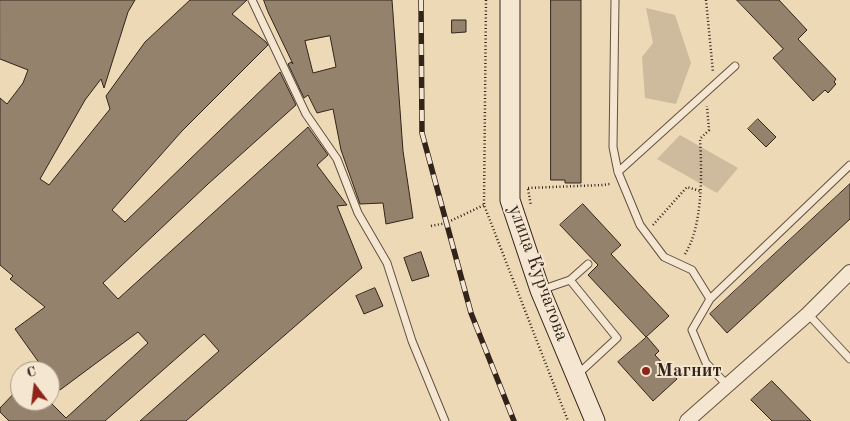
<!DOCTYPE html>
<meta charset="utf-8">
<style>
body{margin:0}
#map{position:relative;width:850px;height:421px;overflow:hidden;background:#eed9b7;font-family:"Old Standard TT",serif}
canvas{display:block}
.north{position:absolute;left:10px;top:361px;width:50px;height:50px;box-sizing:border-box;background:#f4e6d0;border:1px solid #a79888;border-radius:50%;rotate:345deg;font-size:14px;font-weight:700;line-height:20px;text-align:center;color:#33241b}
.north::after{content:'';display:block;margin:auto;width:18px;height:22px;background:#8f2418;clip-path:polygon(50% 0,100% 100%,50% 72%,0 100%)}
</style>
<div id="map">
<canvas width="850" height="421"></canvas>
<div class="north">С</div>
</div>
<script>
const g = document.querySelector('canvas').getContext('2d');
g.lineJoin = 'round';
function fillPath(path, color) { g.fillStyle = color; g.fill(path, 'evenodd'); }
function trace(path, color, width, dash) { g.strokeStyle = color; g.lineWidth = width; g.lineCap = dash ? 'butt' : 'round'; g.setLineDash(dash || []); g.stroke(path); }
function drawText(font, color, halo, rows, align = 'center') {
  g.font = font + ' "Old Standard TT",serif'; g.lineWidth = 4; g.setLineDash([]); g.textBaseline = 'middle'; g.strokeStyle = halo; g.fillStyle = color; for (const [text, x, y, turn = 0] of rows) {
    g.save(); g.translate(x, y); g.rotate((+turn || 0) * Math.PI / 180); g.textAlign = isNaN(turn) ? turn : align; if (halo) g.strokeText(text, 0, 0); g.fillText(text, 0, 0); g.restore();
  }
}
fillPath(new Path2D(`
 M646 8 675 15 691 63 676 104 645 98 642 57 653 43Z
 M680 135 738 168 717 193 657 159Z`), '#ceba9c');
const building = new Path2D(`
 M0 0H135L128 12 104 88 101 79 85 100 40 179 49 185 110 109 106 96 145 42 190 0H247L232 14 266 42 268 45 182 131 112 210 125 222 280 72 296 105 208 184 103 283 118 299 308 127 328 155 317 165 347 205 337 206 362 268 186 421H140L219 351 204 334 105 421H9L0 412V408L20 387V401H49L66 418 148 343 138 332 60 390 50 378V371H45L15 329 45 307 10 279 13 276 0 265V98L7 104 23 83 28 70 0 59Z
 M264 0H392L403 151 413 218 386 224 383 203 360 204 341 150 333 109 317 113 308 95 304 98 288 64 291 62 293 64 268 12ZM330 36 336 67 313 73 305 41Z
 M551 0H581V183H565V180H551Z
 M737 0H779L807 30 798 39 836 79 834 82 836 84 828 93 825 90 813 101 773 58 783 49Z
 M452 20H466V32L452 33Z
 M758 119 776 137 766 147 748 129Z
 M850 184V219L727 333 710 314Z
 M583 204 621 245 611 254 669 316 646 337 588 275 598 265 560 225Z
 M421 252 429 276 412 281 404 258Z
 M375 288 383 306 364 314 356 296Z
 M647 337 659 351 655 355 677 379 653 401 618 362Z
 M772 381 811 421H772L751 400Z`);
fillPath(building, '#94826c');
trace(building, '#33241b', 1);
const service = new Path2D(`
 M252 0 306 114 337 159 358 213 387 263 412 341 445 421
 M615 0 613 147 618 172 640 225 664 257 692 270 710 299
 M618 172 735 66
 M570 280 617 338 577 375
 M541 290 570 280 588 264
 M808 314 850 359
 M728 386 706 363 692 330 710 299 850 165`);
const minor = new Path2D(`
 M687 421 808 314 850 272`);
const secondary = new Path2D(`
 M510 0V200L540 290 595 421`);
trace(service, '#625142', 9);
trace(minor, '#625142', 16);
trace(secondary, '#33241b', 21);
trace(new Path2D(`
 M486 0 484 205 568 421
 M706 0 713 72
 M528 188 602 185 610 184
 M528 189 531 206
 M653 225 687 187 700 191
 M431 226 446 223 484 205
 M685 254C703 226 702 172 700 139L709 130 707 106`), '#33241b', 2.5, [1, 2.5]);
trace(service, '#f4e6d0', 7);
trace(minor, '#f4e6d0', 14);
trace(secondary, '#f4e6d0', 19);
const rail = new Path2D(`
 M421 0 422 133 471 313 514 421`);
trace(rail, '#33241b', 5.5);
trace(rail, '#f4e6d0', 4, [11]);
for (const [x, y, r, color] of [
 [646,371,5,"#8f2418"]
]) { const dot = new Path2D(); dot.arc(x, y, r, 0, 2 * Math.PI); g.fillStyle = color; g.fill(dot); trace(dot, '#f4e6d0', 2); }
drawText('19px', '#33241b', '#f4e6d0', [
 ["улица Курчатова",538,273,70]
]);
drawText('bold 19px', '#33241b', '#f4e6d0', [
 ["Магнит",656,371]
], 'left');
</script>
